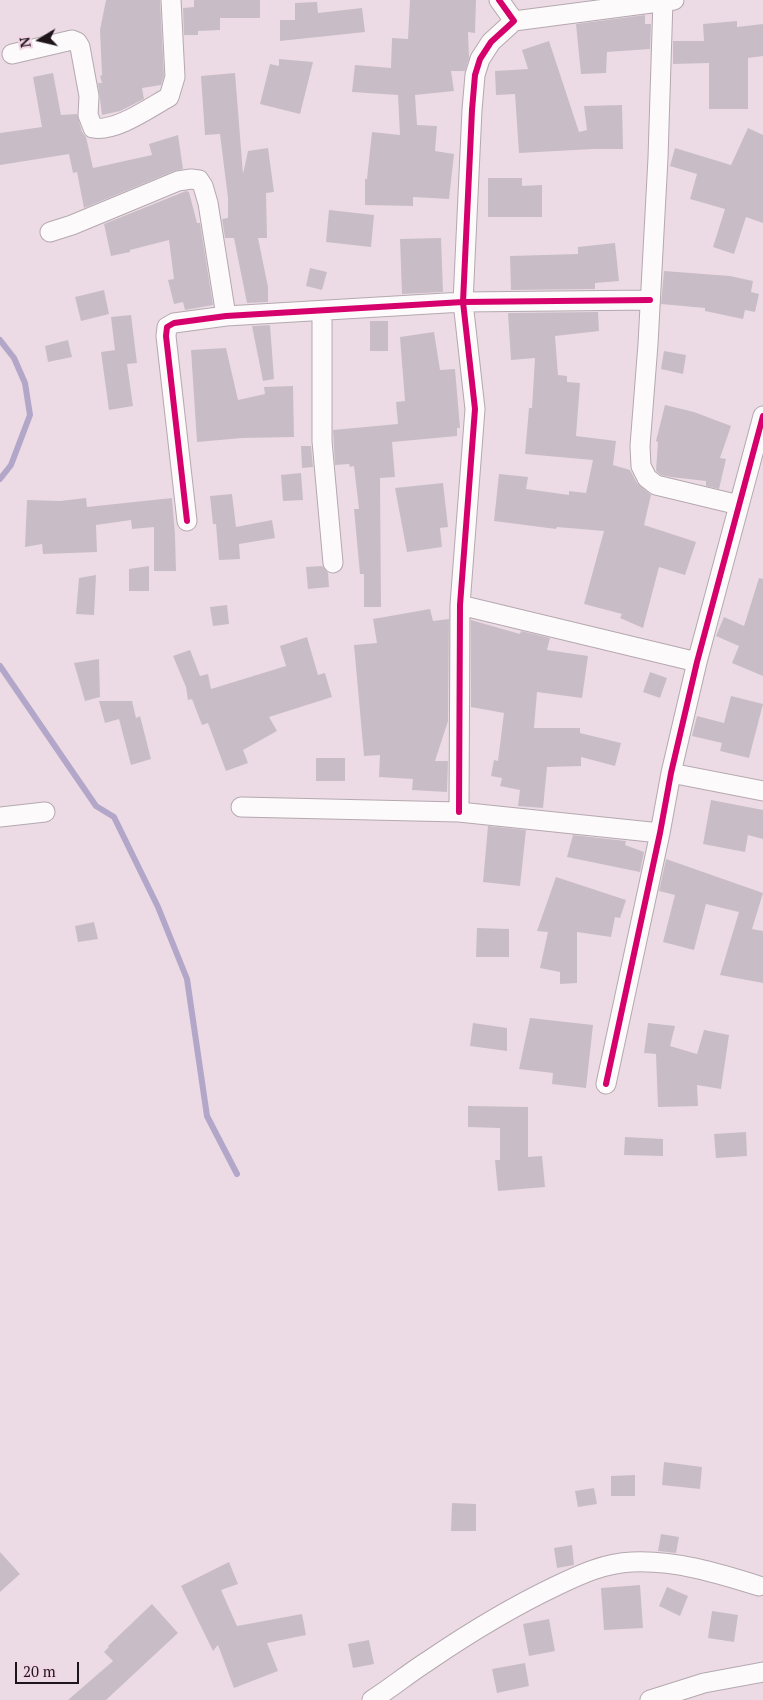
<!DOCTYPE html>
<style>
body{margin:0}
#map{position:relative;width:763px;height:1700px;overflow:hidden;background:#ecdbe4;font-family:"PT Serif",serif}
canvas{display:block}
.north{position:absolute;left:15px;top:15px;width:50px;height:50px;-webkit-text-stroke:4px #f2d5e5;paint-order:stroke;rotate:261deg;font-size:14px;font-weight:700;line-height:20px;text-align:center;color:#1e141a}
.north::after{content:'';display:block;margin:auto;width:18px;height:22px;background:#1e141a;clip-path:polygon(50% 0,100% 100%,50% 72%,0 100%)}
.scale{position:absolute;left:15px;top:1662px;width:64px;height:22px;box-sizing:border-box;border:2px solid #1e141a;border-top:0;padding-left:6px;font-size:15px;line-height:18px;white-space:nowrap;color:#1e141a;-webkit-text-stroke:4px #f2d5e5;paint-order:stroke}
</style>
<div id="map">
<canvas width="763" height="1700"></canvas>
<div class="north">N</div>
<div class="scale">20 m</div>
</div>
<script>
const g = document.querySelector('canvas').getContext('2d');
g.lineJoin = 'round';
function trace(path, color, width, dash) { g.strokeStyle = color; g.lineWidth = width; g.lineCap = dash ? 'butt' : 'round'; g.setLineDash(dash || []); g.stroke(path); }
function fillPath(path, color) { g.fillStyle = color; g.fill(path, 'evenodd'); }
trace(new Path2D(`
 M0 340 14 358 25 383 30 415 11 465 0 479
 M0 666 96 806 114 817 158 907 187 979 207 1116 237 1174`), '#b3a7c9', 6);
fillPath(new Path2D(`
 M106 0H160L164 76 161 85 142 88 144 99 120 111 102 115 98 83H102L100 76 102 75 100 30Z
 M194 0H260V18H220V30L198 31V35H184L183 8 194 7Z
 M410 0H476L475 33 468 32 469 58 465 71H451L454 91 415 95 417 125 437 126 435 151 454 154 449 199 413 197V206L365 205V179H367L372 132 400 135 398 95 352 92 355 65 391 68 392 38 408 39Z
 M317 2 318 13 362 8 365 32 280 41V20H295V3Z
 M645 15V24H651L650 49 607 52 606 73 581 74 576 24Z
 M737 21V27L763 24V56L748 58V109H709V63L673 64V41H704L703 24Z
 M549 41 579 132 587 130 584 106 622 105 623 149H593L519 153 515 94 496 95 495 71 528 69 522 50Z
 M279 59 313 62 300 114 260 104 270 64 279 66Z
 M53 73 61 115 77 114 82 132 86 137 93 168 152 155 149 144 178 135 183 169 174 171 84 208 77 172 73 173 69 154 0 165V133L42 127 33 77Z
 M235 73 243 174 248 151 268 148 274 192 266 193 267 238H258L268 287V302L247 303 234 238H225L222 219 228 218V198L220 134 205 135 201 76Z
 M748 128 763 135V223L746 217 734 254 713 247 725 209 690 199 697 174 670 166 675 148 731 165Z
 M488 178H522V186L542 185V217H488Z
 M186 191 189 192 197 223H200L213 305 185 310 183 302 174 304 168 280 174 279 169 240 130 250V252L111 256 104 224Z
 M329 210 374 215 371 247 326 242Z
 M441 238 443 292 402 294 400 239Z
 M615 243 619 281 595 283V289L511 290 510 256 578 254V247Z
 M310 268 327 272 322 290 306 286Z
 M664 271 730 276 753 281 751 292 759 294 755 312 745 310 743 319 705 311V308L661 304Z
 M104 290 109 314 81 321 75 297Z
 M598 312 599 331 555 336 558 375 567 376V382L580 383 576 436 616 441 613 465 630 470 637 483 651 495 644 525 696 542 685 575 659 567 643 628 620 618 622 614 584 604 604 531 557 527 556 529 494 521 499 474 528 477 526 489 569 495V491L586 493 593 460 525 454 529 408H532L535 358 511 360 508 313Z
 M131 315 137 363 127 364 133 406 109 410 101 352 115 350 111 317Z
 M370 321H388V351H370Z
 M270 325 274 379 263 381 252 326Z
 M434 332 440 370 455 369 460 428H457V436L392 442 395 477 380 478 381 607H364V574H360L354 509H359L354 466 350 467 349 464 335 465 333 430 398 424 396 402 405 401 400 337Z
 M68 340 72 357 48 362 45 346Z
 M226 348 238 400 265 394 264 387 293 386 294 437 242 438 197 442 191 350Z
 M664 351 686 355 683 374 661 369Z
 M665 405 694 412 731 426 720 458 726 459 719 489 706 486V481L671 477 661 475 656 471 658 442 656 441Z
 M301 446H311L313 467 302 468Z
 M301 473 303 500 283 501 281 475Z
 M443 483 448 527 440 528 442 547 407 552 395 488Z
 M232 494 236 527 272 520 275 538 239 544 240 559 219 560 216 524H213L210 496Z
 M86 498 87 507 172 498 175 535 176 571H154V527L132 529 131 520 96 525 97 552 43 554 42 544 25 547 27 500 60 501Z
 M149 566V591H129V569Z
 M322 566 328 573 329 587 308 589 306 567Z
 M96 575 94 615 76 614 79 578Z
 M759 578 763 579V676L732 663 739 646 716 636 724 617 744 626Z
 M227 605 229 624 213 626 210 607Z
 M430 609 433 621 449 619 448 721 435 761H448L447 792 412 790 413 779 379 777 380 755 364 756 354 645 377 643 373 619Z
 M471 620 520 634 521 631 550 638 547 650 588 656 582 698 537 692 534 728H580V733L621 743 615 766 581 757V766L547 767 543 808 518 806 520 790 500 786 502 778 491 776 494 760 498 761 504 713 471 707Z
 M307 637 318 675 325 673 332 697 269 717 277 731 243 750 248 763 226 771 208 723 202 725 192 699 188 700 186 687 173 656 190 650 200 676 208 674 211 689 286 666 280 646Z
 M99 659 100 697 85 701 74 663Z
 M650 672 667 678 660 698 643 692Z
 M731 696 763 704 749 758 720 751 722 743 692 736 697 716 724 723Z
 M99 701H132L136 718 140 716 151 759 131 765 119 719 105 723Z
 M316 758H345V781H316Z
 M711 800 763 810V839L748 835 745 852 703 844Z
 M488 826 526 830 520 886 483 882Z
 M573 835 626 841 625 845 644 852 640 872 567 857Z
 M666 859 763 893 752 929 763 931V983L720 975 739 912 706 904 694 950 663 942 675 895 659 891Z
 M556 877 626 900 620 918 615 917 611 937 577 932V983L560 984V972L540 968 548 932 537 931Z
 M94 922 98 939 78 942 75 926Z
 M477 928 509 929V957H476Z
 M530 1018 593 1025 586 1088 552 1084 553 1073 519 1069Z
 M473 1023 507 1028V1051L470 1046Z
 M648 1023 675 1026 670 1046 697 1054 704 1030 729 1035 721 1089 697 1085 698 1106 658 1107 656 1054 644 1053Z
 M468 1106 528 1107V1157L542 1156 545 1187 498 1191 495 1160H500V1128L468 1127Z
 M746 1132 747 1156 716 1158 714 1134Z
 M625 1137 663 1139V1156L624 1155Z
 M664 1462 702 1467 700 1489 662 1485Z
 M635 1475V1496H611V1476Z
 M594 1488 597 1504 578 1507 575 1491Z
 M452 1503 476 1504V1531H451Z
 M661 1534 679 1537 676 1553 658 1551Z
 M572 1545 574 1565 557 1568 554 1548Z
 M0 1552 20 1574 0 1592Z
 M229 1562 238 1584 221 1590 237 1626 302 1614 306 1635 267 1643 278 1671 234 1688 218 1645 213 1651 181 1586Z
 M640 1585 643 1628 604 1630 601 1588Z
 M667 1587 688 1596 680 1616 659 1606Z
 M152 1604 178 1633 106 1700H68L113 1661 104 1652 109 1647 108 1646Z
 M712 1611 738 1615 734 1642 708 1638Z
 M549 1619 555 1651 529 1656 523 1624Z
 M369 1640 374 1664 353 1668 348 1644Z
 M525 1663 529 1686 497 1693 492 1669Z`), '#c8bdc6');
const minor = new Path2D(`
 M663 0 658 158 648 344 640 446 641 466 647 478 656 485 739 505
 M514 21 674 0
 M12 54 72 40 77 42 80 47 89 96 88 115 93 128C116 132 149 108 169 97L175 77 171 0
 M50 232 72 225 178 181 191 179 199 180 203 186 208 203 226 316
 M322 311V441L333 563
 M187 521 166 336 167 327 174 323 226 316 463 302 650 300
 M460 605 697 662
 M671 773 763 791
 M241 807 459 812 660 833
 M459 812 460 605 475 409 463 302 472 110 475 75 480 59 491 42 514 21 499 0
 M0 817 45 812
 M606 1084 660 833 671 773 697 662 763 416
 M372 1700C391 1688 409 1673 428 1661 469 1633 512 1607 556 1586 581 1574 605 1563 632 1562 675 1560 718 1573 759 1586
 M650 1700 704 1683 763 1672`);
trace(minor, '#b5a8af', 21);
trace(minor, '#fcfafb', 19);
trace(new Path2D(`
 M187 521 166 336 167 327 174 323 226 316 463 302 650 300
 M459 812 460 605 475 409 463 302 472 110 475 75 480 59 491 42 514 21 499 0
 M606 1084 660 833 671 773 697 662 763 416`), '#d6006c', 6);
</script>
